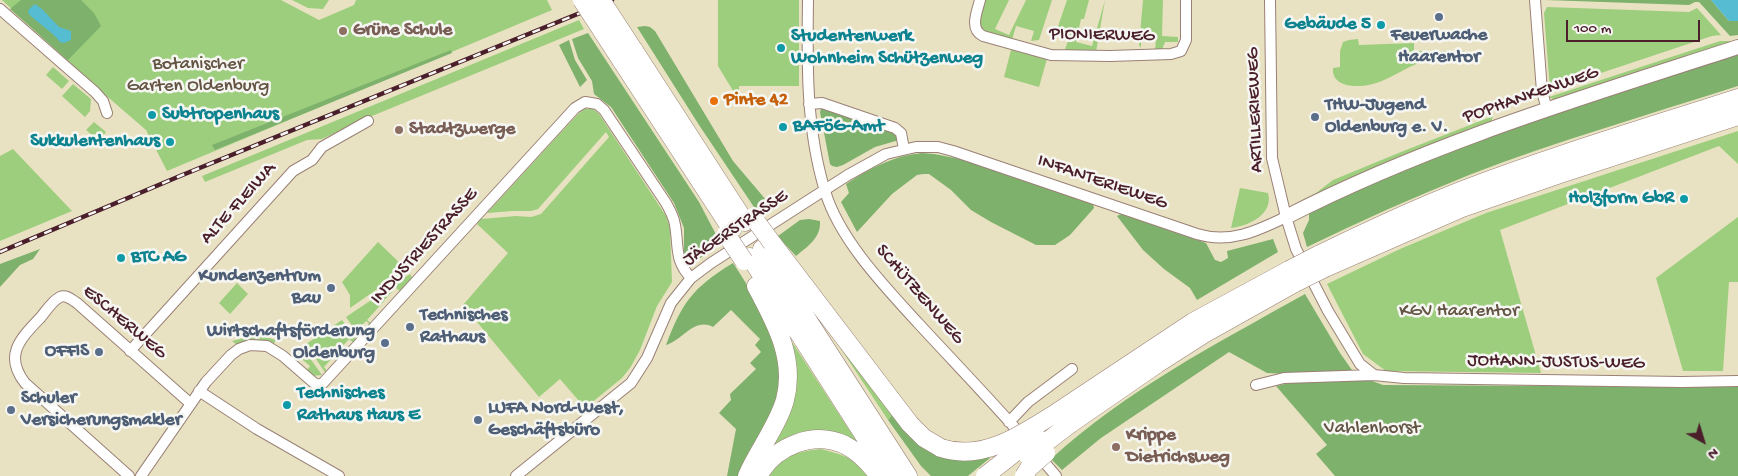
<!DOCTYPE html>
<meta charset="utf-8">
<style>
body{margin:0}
#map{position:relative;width:1738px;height:476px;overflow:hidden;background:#e9e2c2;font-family:"Gochi Hand",sans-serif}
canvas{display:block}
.north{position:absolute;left:1678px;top:416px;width:50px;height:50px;-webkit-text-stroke:4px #f6f6f2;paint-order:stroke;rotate:141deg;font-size:14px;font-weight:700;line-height:20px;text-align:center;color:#4a1f2b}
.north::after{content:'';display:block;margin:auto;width:18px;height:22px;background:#4a1f2b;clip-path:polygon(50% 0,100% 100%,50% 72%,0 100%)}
.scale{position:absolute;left:1566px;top:20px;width:134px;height:22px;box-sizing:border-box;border:2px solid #4a1f2b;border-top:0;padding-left:6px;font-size:15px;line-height:18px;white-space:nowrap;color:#4a1f2b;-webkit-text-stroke:4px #f6f6f2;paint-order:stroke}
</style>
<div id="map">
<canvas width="1738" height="476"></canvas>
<div class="north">N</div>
<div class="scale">100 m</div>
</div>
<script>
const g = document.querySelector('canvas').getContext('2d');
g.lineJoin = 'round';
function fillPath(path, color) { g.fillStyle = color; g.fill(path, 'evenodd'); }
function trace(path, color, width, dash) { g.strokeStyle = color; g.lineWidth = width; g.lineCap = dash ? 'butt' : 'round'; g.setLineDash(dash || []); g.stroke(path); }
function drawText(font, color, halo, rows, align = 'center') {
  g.font = font + ' "Gochi Hand",sans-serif'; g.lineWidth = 5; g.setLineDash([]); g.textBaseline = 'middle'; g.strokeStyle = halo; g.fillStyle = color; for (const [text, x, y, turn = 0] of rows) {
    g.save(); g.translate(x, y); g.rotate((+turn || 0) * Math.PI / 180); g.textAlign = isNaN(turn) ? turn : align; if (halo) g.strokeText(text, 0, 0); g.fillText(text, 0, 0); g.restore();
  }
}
fillPath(new Path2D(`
 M2 0H281L319 20 354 5 356 0H547L552 10 167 171 146 130 80 73Z
 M292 0H329L323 9 308 8Z
 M718 0H799V28L796 31H792V37H795L799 42V86H739V94H735L718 66Z
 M984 0H1009L995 29 1009 35 1026 0H1052L1039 40 1031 41 1034 31 1016 26 1012 40 984 32 979 23Z
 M1067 0H1089L1084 19H1081L1076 42 1092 46 1105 0 1096 52H1064L1068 41 1057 36 1052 44Z
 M1143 0H1163L1162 36 1178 37V42H1165L1161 52 1155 53 1156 37 1141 36V48L1139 45Z
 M1547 7 1689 12 1697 8 1721 35 1712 36 1550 90 1544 13Z
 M579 20 584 29 372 116 322 139 307 140 205 182 202 176Z
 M1358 39 1359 45 1414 43V51H1464L1468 57 1465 59C1454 59 1441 58 1430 60 1411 63 1392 79 1373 84 1359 88 1331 88 1333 68L1340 67V51L1343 42 1349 40Z
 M1720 41H1731L1732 44 1555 100 1549 97Z
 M1011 50 1047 59 1039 87 1004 77Z
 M53 67 69 81 62 89 46 75Z
 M73 84 91 99 90 111 85 117 62 96Z
 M585 109H593L599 114 666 216 670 228 672 282 657 306 640 350 630 368 622 378 585 408 560 379 539 397 463 305 508 253 477 224 481 219 516 216 531 217 541 214 609 137 606 132 538 209 531 211H513L487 213 565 128 578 114Z
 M1493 116 1491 123C1427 148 1363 171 1302 202L1304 199 1316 193 1333 180 1401 152Z
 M94 122 106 132 102 137 107 145 106 147 86 130Z
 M1738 131V164L1719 146 1500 230 1541 373 1386 371 1363 354 1327 284 1400 249 1486 213Z
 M13 149 72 211 0 241V156Z
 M1240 188 1268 193C1274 214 1249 226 1231 228Z
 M1738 217V282H1729L1723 371H1683L1656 278Z
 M378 242 406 269 350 308V295L342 282Z
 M410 274 413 279 401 292 396 288 388 296 385 295 388 297 385 299 382 298 385 300 367 320 372 324 371 325 366 321 359 328 364 333 360 337 346 317Z
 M237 283 248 294 230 314 219 303Z
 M342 320 357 341 354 343 349 339 324 367 328 372 326 374 306 344Z
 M829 331 894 413 888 420Z
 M251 336H262L276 340 273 345H237L232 341Z
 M790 339 861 448 843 439 767 456Z
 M302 347 322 375 312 376 306 371 310 366 298 356 294 361 288 356Z
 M821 449C841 454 857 459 870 476H769C785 454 796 452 821 449Z`), '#9dce7d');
fillPath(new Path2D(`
 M21 0H81L94 13 101 26 68 60 10 9Z
 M1545 0H1711L1729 21H1738V35L1730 36 1699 2H1695L1689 5Z
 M645 26 650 27 655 31 733 161 772 207 768 212 756 210 699 125 637 27Z
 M588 33 699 202 721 244 697 260 692 262 684 253V228L674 203 611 107 594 94 592 81 578 58 572 39Z
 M569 40 575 60 587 80 580 87 559 45Z
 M451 50 452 53 215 150 212 145Z
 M1738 52V86C1648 115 1557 141 1469 175 1414 197 1360 221 1307 247L1303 233 1309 220V213L1383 176 1465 143Z
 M823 108 894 132 898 135 899 140 875 147 843 165 837 167 832 166 830 164 820 112 821 109Z
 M922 153 934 154 960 159 1093 204 1094 208 1070 235 1055 245H1036L991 222 971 210 951 190 929 174H923L917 175 892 194 857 232 841 202 849 193 846 184C870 168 893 156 922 153Z
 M1121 214 1206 243 1215 260 1221 262 1228 258 1227 251 1273 239 1278 252 1197 300 1190 288 1164 269 1143 250 1117 216Z
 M809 219 820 221C821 238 808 246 796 256L780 239 778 236 800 220Z
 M40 249 33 259 20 265 0 287V264Z
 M733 263C759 302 794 360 774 408 770 417 764 426 759 435 752 448 745 462 739 476H727L736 429 719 413 731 400 730 394 756 369 750 363 761 352 755 345 760 339 731 310 713 327C694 317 682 341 666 345 682 303 692 288 733 263Z
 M1305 294 1340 353 1354 373 1307 375 1267 373 1229 352 1101 438 1062 470 1051 459C1126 390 1216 344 1305 294Z
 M1367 379 1383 385 1738 387V476H1335L1316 454 1327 445 1276 386 1298 381Z
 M894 413 941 457 955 460 986 455 990 458 968 476H931L921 466 888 420Z`), '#7eb16c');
fillPath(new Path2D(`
 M1711 0H1738V21H1729Z
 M35 4 42 9 59 27 71 31V40L64 43 60 42C51 30 38 24 28 13L29 9Z`), '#55bcd2');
const street = new Path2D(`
 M808 0C807 64 806 129 825 191 839 239 885 287 918 323 953 361 989 398 1023 437
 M980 0C977 12 969 29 983 36L1051 55 1110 56 1171 54 1181 51 1186 40V0
 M1270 0 1272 158 1286 217 1296 249 1328 311 1360 364 1374 375 1404 378 1682 382 1738 381
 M1535 0 1542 91 1547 110
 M0 9 95 92 103 101 107 113
 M809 104 822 103 895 128 901 133 904 149
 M130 351 293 171 312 160 322 147 368 121
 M1256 385 1284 378 1374 375
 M199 391 257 429 339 476
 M1009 422 1028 402 1072 369
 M1039 456 1056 476
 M129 476 25 383C3 355 21 338 41 317 46 311 52 301 60 297 66 294 72 300 77 303L191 404
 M141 476 206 382 231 355 239 349 250 345 267 346 283 356 314 383 319 385 323 383 575 108 585 102 597 104 604 110 666 203C670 210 674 217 675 225 679 247 674 260 691 278
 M516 476 631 383 647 358 671 303 691 278 711 263 848 175 886 154 916 147H938L953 151 1197 234C1230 244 1257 231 1286 217`);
const secondary = new Path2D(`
 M1286 217C1430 143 1584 97 1738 47`);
const highway = new Path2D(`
 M633 49 745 222
 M621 60 732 230
 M772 243 910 424 924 438 941 448
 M762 249 908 476
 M1318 255C1365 232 1412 210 1460 191 1551 156 1645 128 1738 98
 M750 257 890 476
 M1325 268 1462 208 1560 174 1738 116
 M1059 411 1193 322 1289 270
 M1070 424 1157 364 1204 334 1295 283
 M747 476C758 451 778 425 785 400 796 358 775 322 756 286
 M758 476C775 446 813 430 845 445 859 452 870 464 879 476`);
trace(street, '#9a8076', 12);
trace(secondary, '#9a8076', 16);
trace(highway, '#9a8076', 19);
trace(street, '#fff', 10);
trace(secondary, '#fff', 14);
trace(highway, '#fff', 18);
const rail = new Path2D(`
 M0 252 180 176 612 0`);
trace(rail, '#4a1f2b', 4.5);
trace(rail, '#f6f6f2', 2.5, [8]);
const highwayBridge = new Path2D(`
 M582 0 621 60
 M601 0 633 49
 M753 217 772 243
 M726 234 744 261
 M1289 270 1318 255
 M1295 283 1325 268
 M941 448C984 462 1024 433 1059 411
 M1028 456 1070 424
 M985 476 1036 436
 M1024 476 1029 468 1046 453`);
trace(highwayBridge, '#9a8076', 19, []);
trace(highwayBridge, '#fff', 18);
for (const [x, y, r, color] of [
 [1439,17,5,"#5c6f8a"],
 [1381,25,5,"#0f9aa8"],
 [343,31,5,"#8d6e63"],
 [781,48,5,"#0f9aa8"],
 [714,101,5,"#e8710a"],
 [152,115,5,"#0f9aa8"],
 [1315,117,5,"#5c6f8a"],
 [783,127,5,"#0f9aa8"],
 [399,130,5,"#8d6e63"],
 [170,142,5,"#0f9aa8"],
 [1684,199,5,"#0f9aa8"],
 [121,258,5,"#0f9aa8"],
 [331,288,5,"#5c6f8a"],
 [410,327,5,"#5c6f8a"],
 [385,343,5,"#5c6f8a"],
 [99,352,5,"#5c6f8a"],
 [287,405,5,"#0f9aa8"],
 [11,410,5,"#5c6f8a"],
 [478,420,5,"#5c6f8a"],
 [1116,447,5,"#8d6e63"]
]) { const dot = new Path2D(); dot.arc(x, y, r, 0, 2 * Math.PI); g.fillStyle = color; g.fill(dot); trace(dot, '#f6f6f2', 2); }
drawText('bold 19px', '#0d838f', '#f6f6f2', [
 ["Gebäude 5",1371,25,"right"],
 ["Studentenwerk",791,37],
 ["Wohnheim Schützenweg",791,59],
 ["Subtropenhaus",162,115],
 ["BAFöG-Amt",793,127],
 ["Sukkulentenhaus",160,142,"right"],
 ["Holzform GbR",1674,199,"right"],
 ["BTC AG",131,258],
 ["Technisches",297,394],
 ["Rathaus Haus E",297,416]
], 'left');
drawText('bold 19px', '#785e54', '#f6f6f2', [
 ["Grüne Schule",353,31],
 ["Stadtzwerge",409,130],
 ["Krippe",1126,436],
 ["Dietrichsweg",1126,458]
], 'left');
drawText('19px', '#4a1f2b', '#f6f6f2', [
 ["PIONIERWEG",1102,36,1],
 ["POPHANKENWEG",1531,96,-19],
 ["ARTILLERIEWEG",1256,110,-92],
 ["INFANTERIEWEG",1102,183,19],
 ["ALTE FLEIWA",239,204,-48],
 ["JÄGERSTRASSE",736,229,-34],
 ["INDUSTRIESTRASSE",425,247,-48],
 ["SCHÜTZENWEG",919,295,49],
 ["ESCHERWEG",124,323,40],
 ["JOHANN-JUSTUS-WEG",1556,363,1]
]);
drawText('bold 19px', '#4e5e75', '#f6f6f2', [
 ["Feuerwache",1439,36,"center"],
 ["Haarentor",1439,58,"center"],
 ["THW-Jugend",1325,106],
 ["Oldenburg e. V.",1325,128],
 ["Kundenzentrum",321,277,"right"],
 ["Bau",321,299,"right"],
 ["Technisches",420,316],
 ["Rathaus",420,338],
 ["Wirtschaftsförderung",375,332,"right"],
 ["Oldenburg",375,354,"right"],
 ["OFFIS",89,352,"right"],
 ["Schuler",21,399],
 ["Versicherungsmakler",21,421],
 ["LUFA Nord-West,",488,409],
 ["Geschäftsbüro",488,431]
], 'left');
drawText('19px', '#635444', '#f6f6f2', [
 ["Botanischer",198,65],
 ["Garten Oldenburg",198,87],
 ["KGV Haarentor",1459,312],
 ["Vahlenhorst",1372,429]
]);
drawText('bold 19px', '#c56008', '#f6f6f2', [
 ["Pinte 42",724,101]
], 'left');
</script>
